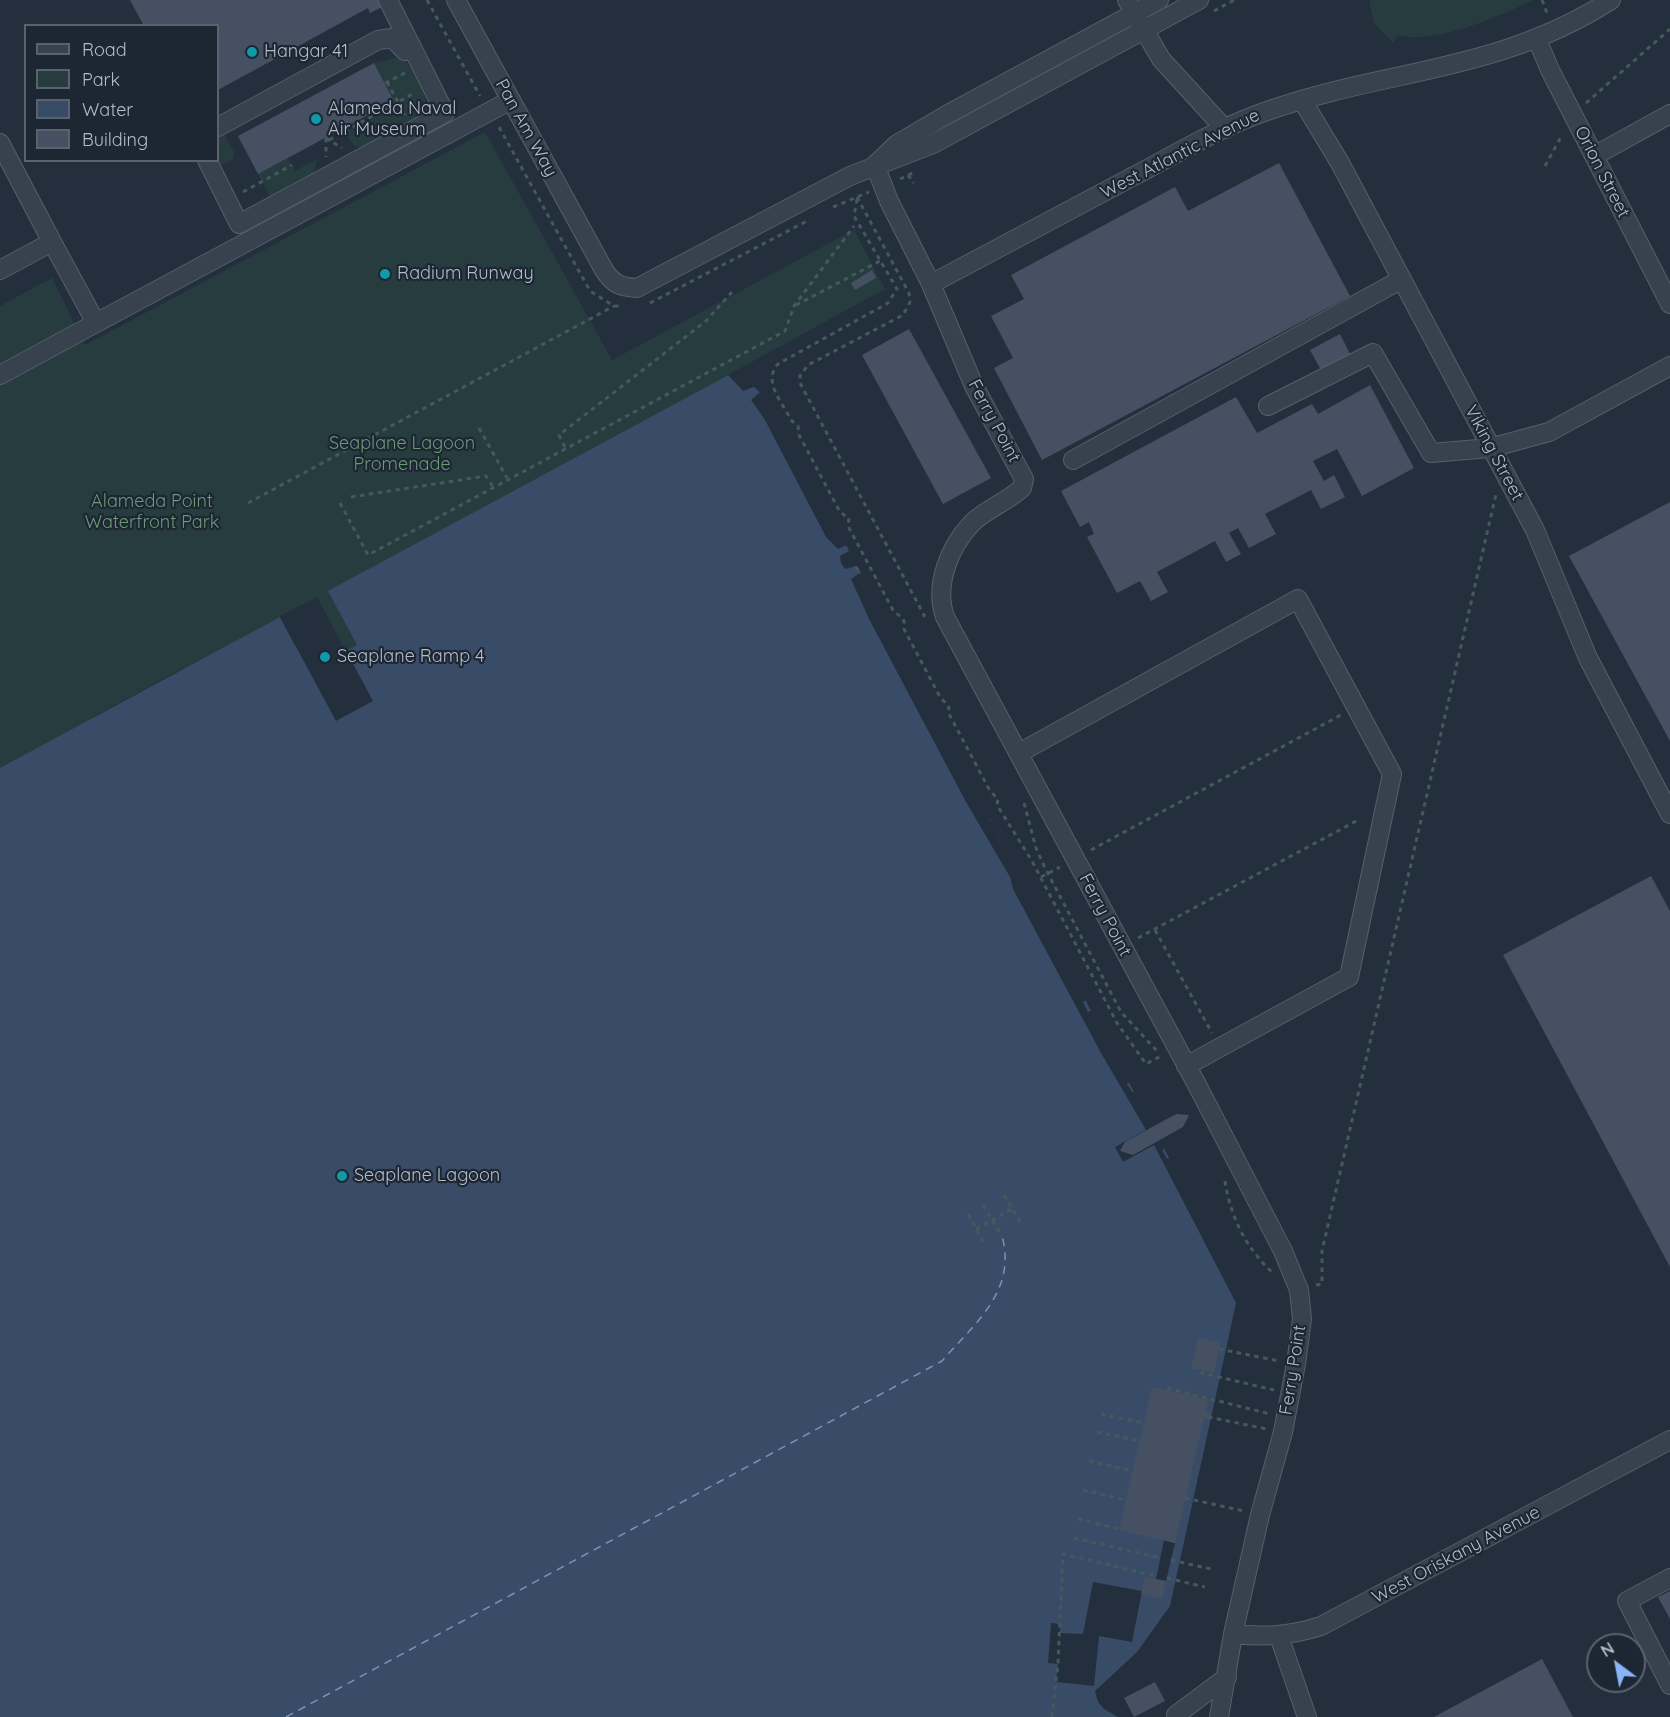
<!DOCTYPE html>
<style>
body{margin:0}
#map{position:relative;width:1670px;height:1717px;overflow:hidden;background:#242f3e;font-family:Quicksand,sans-serif}
canvas{display:block}
.legend{position:absolute;left:24px;top:24px;width:195px;height:138px;box-sizing:border-box;background:#1d2633;border:2px solid #59626f;margin:0;padding:8px 10px;list-style:none;font-size:18px;color:#b4bcc9}
.legend li{display:flex;align-items:center;gap:12px;height:30px}
.legend b{width:30px;border:2px solid #59626f}
.north{position:absolute;left:1586px;top:1633px;width:60px;height:60px;box-sizing:border-box;background:#1d2633;border:2px solid #59626f;border-radius:50%;rotate:328deg;font-size:16px;font-weight:700;line-height:24px;text-align:center;color:#b4bcc9}
.north::after{content:'';display:block;margin:auto;width:21px;height:27px;background:#8ab4f8;clip-path:polygon(50% 0,100% 100%,50% 72%,0 100%)}
</style>
<div id="map">
<canvas width="1670" height="1717"></canvas>
<ul class="legend">
<li><b style="height:8px;background:#38414e"></b>Road</li>
<li><b style="height:16px;background:#263c3f"></b>Park</li>
<li><b style="height:16px;background:#394c67"></b>Water</li>
<li><b style="height:16px;background:#455162"></b>Building</li>
</ul>
<div class="north">N</div>
</div>
<script>
const g = document.querySelector('canvas').getContext('2d');
g.lineJoin = 'round';
function fillPath(path, color) { g.fillStyle = color; g.fill(path, 'evenodd'); }
function trace(path, color, width, dash) { g.strokeStyle = color; g.lineWidth = width; g.lineCap = dash ? 'butt' : 'round'; g.setLineDash(dash || []); g.stroke(path); }
function drawText(font, color, halo, rows, align = 'center') {
  g.font = font + ' Quicksand,sans-serif'; g.lineWidth = 4.5; g.setLineDash([]); g.textBaseline = 'middle'; g.strokeStyle = halo; g.fillStyle = color; for (const [text, x, y, turn = 0] of rows) {
    g.save(); g.translate(x, y); g.rotate((+turn || 0) * Math.PI / 180); g.textAlign = isNaN(turn) ? turn : align; if (halo) g.strokeText(text, 0, 0); g.fillText(text, 0, 0); g.restore();
  }
}
fillPath(new Path2D(`
 M1369 0H1534C1501 15 1434 46 1398 35L1393 43 1374 23Z
 M403 56C412 72 430 95 426 113L362 148 355 146 344 133 397 106 374 63Z
 M485 132 612 360 854 230 885 289 728 375 352 663 317 597 280 616 317 686 182 669 93 717 0 799V306L52 278 85 345Z
 M224 134 234 152 233 159 220 166 218 160V138Z
 M288 158 295 171 317 159 314 175 272 200 258 174Z`), '#263c3f');
fillPath(new Path2D(`
 M736 371 761 393 844 546 846 545 861 572 859 574 995 828 1001 825 1003 829 997 833 1001 841 1246 1303 1170 1635 1111 1695 1113 1704 1132 1717H0V768L280 617 295 646 332 625 346 651 357 645 328 591Z`), '#394c67');
fillPath(new Path2D(`
 M739 369 753 378 763 391V395L845 542 849 543 851 553 863 570V574L992 816 989 818 995 828 1001 825 1003 829 997 833 1001 841 1004 840 1089 999 1083 1002 1088 1012 1094 1009 1132 1080 1127 1084 1132 1092 1137 1090 1167 1147 1162 1150 1167 1159 1173 1157 1249 1302 1213 1470 1173 1636 1152 1672 1133 1690 1115 1697 1116 1702 1126 1705 1134 1717H1118L1104 1709 1098 1702 1095 1691 1137 1652 1170 1606 1236 1303 1154 1145 1123 1162 1115 1147 1146 1130 1101 1053 1013 889 1010 877 966 802 869 619 851 579 861 572 857 566 845 569 841 563 840 556 849 551 847 545 838 549 826 537 765 420 751 400 760 392 756 386 743 391 728 375Z
 M282 615 297 642 331 623 373 701 336 721 280 617Z
 M1164 1540 1175 1543 1166 1581 1156 1579Z
 M1093 1582 1142 1591 1132 1642 1099 1636 1094 1686 1056 1682 1058 1664 1048 1663 1051 1623 1060 1624V1633L1083 1634Z`), '#242f3e');
trace(new Path2D(`
 M286 1717 942 1361C975 1323 1017 1291 1002 1236`), '#7c92b1', 1.5, [8, 6]);
fillPath(new Path2D(`
 M130 0H379L382 7 370 13 368 8 218 90V26H144Z
 M374 63 394 101 258 174 238 136Z
 M1279 163 1350 296 1042 460 994 368 1013 358 991 316 1024 299 1011 275 1175 187 1188 211Z
 M872 270 876 278 855 290 851 283Z
 M909 329 991 478 943 504 862 355Z
 M1340 334 1351 356 1322 372 1310 350Z
 M1370 385 1414 468 1362 496 1337 449 1313 461 1324 481 1334 475 1345 497 1321 509 1311 490 1265 514 1276 534 1249 548 1238 528 1229 533 1241 554 1226 562 1215 541 1157 572 1168 592 1151 601 1140 581 1117 593 1087 537 1094 534 1089 522 1080 527 1061 491 1236 397 1257 433 1312 404 1318 414Z
 M1670 502V741L1569 556Z
 M1651 876 1670 911V1267L1503 955Z
 M1176 1114 1189 1115 1183 1127 1133 1155 1120 1151 1125 1142Z
 M1198 1338 1220 1342 1214 1373 1191 1368Z
 M1152 1387 1208 1399 1205 1411 1209 1412 1208 1418H1204L1175 1543 1119 1530Z
 M1145 1577 1166 1581 1162 1599 1141 1594Z
 M1670 1591V1619L1658 1597Z
 M1542 1659 1573 1717H1434Z
 M1155 1682 1165 1701 1134 1717 1124 1698Z`), '#455162');
const minor = new Path2D(`
 M456 0 604 270C613 284 620 287 637 288L850 176 933 144 1199 0
 M1127 0 1161 59 1225 129
 M1537 39 1550 70 1670 304
 M1302 100 1340 163 1535 530 1588 658 1670 814
 M218 127 378 40 392 38 405 51 412 47
 M0 143 52 242 0 270
 M1594 156 1670 114
 M207 160 239 224 445 113 388 0
 M876 164 897 144 948 114 1159 0
 M875 165 889 201 931 284 974 386 1024 479 1022 488C1007 502 986 509 972 523 949 547 934 586 945 617L1196 1083 1283 1251 1299 1290 1302 1319 1296 1364 1283 1432 1260 1515 1233 1634 1219 1717
 M52 242 96 323 511 100
 M931 284C998 249 1065 213 1132 177 1176 154 1220 127 1267 111 1387 69 1499 72 1611 0
 M0 375 96 323
 M1268 406 1373 353 1431 453 1490 448 1549 432 1670 366
 M1073 460 1402 279
 M1019 753 1298 599 1392 774 1349 977 1186 1066
 M1670 1578 1627 1601 1670 1685
 M1233 1634C1265 1637 1290 1636 1321 1626L1670 1440
 M1279 1636 1307 1717
 M1176 1715 1227 1677`);
trace(minor, '#565f6c', 20);
trace(new Path2D(`
 M427 0 480 96
 M1542 0 1547 13
 M1214 11 1234 0
 M387 82 405 115
 M385 83 405 73
 M1586 103 1670 29
 M499 127 590 291 614 306H623
 M326 138 342 148
 M326 138V157
 M329 140 416 92
 M1545 166 1562 135
 M908 175 914 183
 M900 179 915 172
 M243 192 292 165
 M857 197 909 293 910 302 903 315 808 365 800 376V383L925 617
 M857 199 854 216 897 289 888 303 778 364C762 381 783 404 792 421L798 426 799 435 840 512 849 518 848 526 894 612C902 617 906 620 904 629L940 697 949 707 948 712 990 791 998 799 997 805 1032 861 1117 1023 1146 1064 1161 1056
 M833 207 869 192
 M650 303 809 220
 M796 305 880 261
 M479 428 507 478
 M565 447 559 435 706 321 732 292
 M351 497 486 476 493 487
 M248 503 614 306
 M340 503 368 555 785 331 794 306 854 226
 M855 567 861 572 859 573
 M1024 803 1036 848 1045 868 1121 1012 1157 1051
 M1091 850 1341 715
 M1041 877 1060 867
 M1155 930 1212 1033
 M1138 938 1360 819
 M1225 1181C1230 1216 1246 1248 1272 1272
 M1004 1195 1022 1225
 M983 1205 1002 1236
 M968 1214 985 1245
 M976 1229 1012 1209
 M1316 1285 1322 1284V1251L1496 494
 M1219 1349 1279 1361
 M1203 1371 1202 1373 1274 1390
 M1167 1388 1270 1414
 M1101 1414 1144 1423
 M1208 1417 1267 1429
 M1097 1432 1140 1441
 M1089 1461 1133 1471
 M1083 1490 1126 1500
 M1185 1498 1244 1511
 M1078 1519 1119 1529
 M1074 1538 1161 1558
 M1171 1560 1211 1569
 M1167 1578 1205 1587
 M1052 1717 1058 1663 1063 1554 1156 1576`), '#44595c', 3, [4.5, 4.5]);
trace(minor, '#38414e', 18);
for (const [x, y, r, color] of [
 [252,52,6,"#0f9aa8"],
 [316,119,6,"#0f9aa8"],
 [385,274,6,"#0f9aa8"],
 [325,657,6,"#0f9aa8"],
 [342,1176,6,"#0f9aa8"]
]) { const dot = new Path2D(); dot.arc(x, y, r, 0, 2 * Math.PI); g.fillStyle = color; g.fill(dot); trace(dot, '#1d2633', 2); }
drawText('18px', '#b4bcc9', '#1d2633', [
 ["Hangar 41",264,52],
 ["Alameda Naval",328,109],
 ["Air Museum",328,130],
 ["Radium Runway",397,274],
 ["Seaplane Ramp 4",337,657],
 ["Seaplane Lagoon",354,1176]
], 'left');
drawText('18px', '#b4bcc9', '#1d2633', [
 ["Pan Am Way",526,128,61],
 ["West Atlantic Avenue",1180,154,-27],
 ["Orion Street",1602,172,63],
 ["Ferry Point",994,421,62],
 ["Viking Street",1494,453,62],
 ["Ferry Point",1105,915,62],
 ["Ferry Point",1293,1370,-81],
 ["West Oriskany Avenue",1456,1555,-28]
]);
drawText('18px', '#6b9a76', '#1d2633', [
 ["Seaplane Lagoon",402,444],
 ["Promenade",402,465],
 ["Alameda Point",152,502],
 ["Waterfront Park",152,523]
]);
</script>
